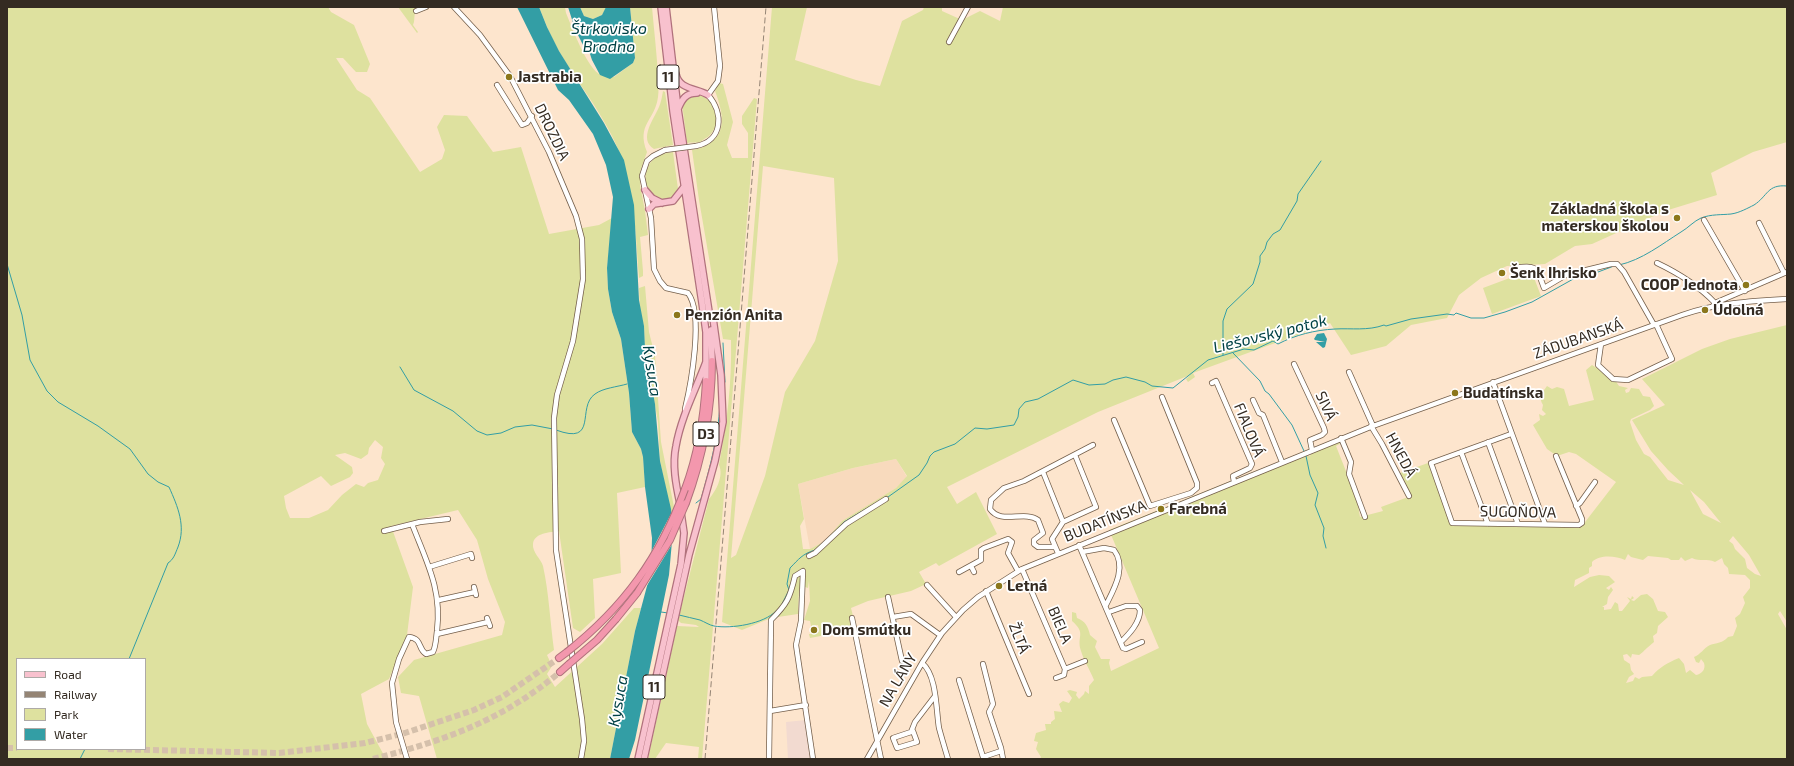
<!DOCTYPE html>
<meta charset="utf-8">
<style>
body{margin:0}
#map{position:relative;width:1794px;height:766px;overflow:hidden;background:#fde5cd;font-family:"Exo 2",sans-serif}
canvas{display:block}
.frame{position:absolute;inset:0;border:8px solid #342b22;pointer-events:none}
.legend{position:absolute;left:16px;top:658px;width:130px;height:92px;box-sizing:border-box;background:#fff;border:1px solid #aeaaa7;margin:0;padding:5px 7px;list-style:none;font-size:12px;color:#342b22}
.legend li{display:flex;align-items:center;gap:8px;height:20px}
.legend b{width:20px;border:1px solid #aeaaa7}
</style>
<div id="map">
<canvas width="1794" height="766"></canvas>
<div class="frame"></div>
<ul class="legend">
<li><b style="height:5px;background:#f8c1ce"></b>Road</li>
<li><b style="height:5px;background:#948474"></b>Railway</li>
<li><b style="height:11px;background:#dee19f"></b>Park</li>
<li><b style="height:11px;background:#339ea5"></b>Water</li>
</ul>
</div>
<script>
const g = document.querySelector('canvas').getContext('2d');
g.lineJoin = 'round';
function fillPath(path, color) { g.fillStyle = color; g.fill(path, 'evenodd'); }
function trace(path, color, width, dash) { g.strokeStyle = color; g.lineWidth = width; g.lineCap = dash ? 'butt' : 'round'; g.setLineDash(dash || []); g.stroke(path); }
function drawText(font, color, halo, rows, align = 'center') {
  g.font = font + ' "Exo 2",sans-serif'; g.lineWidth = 3.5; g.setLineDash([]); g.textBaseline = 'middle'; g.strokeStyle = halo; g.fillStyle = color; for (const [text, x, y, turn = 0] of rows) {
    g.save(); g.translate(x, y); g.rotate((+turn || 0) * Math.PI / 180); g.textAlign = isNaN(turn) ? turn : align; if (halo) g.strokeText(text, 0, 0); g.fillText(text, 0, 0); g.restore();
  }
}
fillPath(new Path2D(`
 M896 459 907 477 896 488 886 495 842 521 825 541 810 549 798 484 853 468Z`), '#f8dabd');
fillPath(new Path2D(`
 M806 720 811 759H788L786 722Z`), '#f2dad0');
fillPath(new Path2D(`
 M7 7H328L331 12 354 25 370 64 367 72H356L343 58H336L357 90 370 98 420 172 442 159 445 150 437 127 444 115 467 116 493 152 521 147 549 234 599 225 612 218 607 268 608 289 612 312 621 339 629 393 632 432 641 449 643 457 645 487 617 493 621 573 593 579 595 618 580 632 573 628 559 531C550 532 534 533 533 544 532 552 541 559 543 566 549 593 550 622 554 650L547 655 552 666 547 674 555 687 602 644 634 608H641L635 631 610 759H437L419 696 401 693 398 677 414 660 502 635 505 622 488 579 477 540 458 510 391 526 413 587 407 635 389 679 361 694 367 724 386 759H7ZM375 440 383 447 381 458 385 464 378 480 368 483 364 487 356 484 342 495 328 510 309 518H290L286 508 284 496 321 476 331 486 350 477 353 473 352 467 335 455 345 453 361 459 368 454 369 448ZM17 659H145V749H17Z
 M398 7H424L415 10 414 22 413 25 418 32 417 33Z
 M539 7H565L566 13C572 27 587 69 601 75 605 76 610 76 614 77L633 63 635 58 630 7H652C654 31 657 54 658 78 658 84 659 91 658 97 655 121 636 124 647 152L640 172V185L645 211 648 235 640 237 643 271V276L639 278C635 228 635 181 612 136 597 106 576 80 559 51 551 37 545 22 539 7Z
 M580 7H606V8L602 15 593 19 584 16Z
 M772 7H807L795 60 856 80 880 86 902 21 923 10 924 7H942V11L962 20 980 11 1000 21 1003 7H1787V142L1753 152 1711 173 1717 195 1665 211 1592 244 1575 246 1545 264 1507 266 1481 278 1459 295 1447 318 1411 325 1386 346 1351 355 1330 323 1193 373 1195 377 1188 382 1186 379 1190 375 1098 412 947 487 957 504 976 492 997 534 939 566 936 563 919 572 926 584 911 591 868 601 851 608 853 616 849 618 852 630 810 638 809 634 818 633 819 630 818 625 811 626 810 621 804 620 810 601 809 581 808 588 802 586 799 590 798 614 771 618 742 630 722 622ZM763 166 834 178 838 261 815 341 785 392 765 476 736 555 731 558ZM896 459 907 476 896 488 842 521 825 541 810 549H803L800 526 804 519 798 484 853 468Z
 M719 83 723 84 733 122 727 145 732 158H748V133L742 124V116L754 98 757 99 702 759H698L699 747 666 743 655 759H648L677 626 699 627 696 625 681 623 678 620 709 499C716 491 724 476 719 465 727 422 732 384 731 340L723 339 699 200 692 150C697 149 703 148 707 145 729 133 722 110 715 91Z
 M663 91 665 92 673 145 654 149C638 139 654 119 659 107 661 102 662 97 663 91Z
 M696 94C716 98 724 123 708 137 705 138 702 141 700 142 696 143 691 142 687 143L682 103 684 99Z
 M673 152 678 189 674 198 666 202C663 201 659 200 657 199 642 191 642 168 655 158 660 154 667 153 673 152Z
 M1531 270 1541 296 1492 314 1483 288Z
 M645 286 649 332 655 356 661 442 674 507 671 513 660 461 658 422 645 348 644 326 640 312 639 288Z
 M1787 325V622L1780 611 1778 614 1787 630V759H1040L1041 757 1036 749 1038 742 1034 741 1036 733 1046 730 1045 724H1051V722L1055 719 1054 711 1062 712 1059 704 1063 701 1069 703 1072 698 1067 691 1070 690 1077 692 1076 695 1079 699 1084 694 1085 691 1089 694V686L1094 680C1090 670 1084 661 1081 651 1076 636 1087 634 1072 621V612L1076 613 1077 618C1085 621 1088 626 1090 635L1097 641 1095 647 1101 659H1110L1109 663 1111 671 1159 648 1109 530 1268 466 1287 463 1305 455 1310 456 1312 452 1340 441 1341 443 1336 446 1357 499 1360 517 1383 511 1381 507 1411 496 1400 473 1428 463 1452 525 1582 526 1616 482 1576 454 1569 452 1557 456 1547 449 1533 425 1540 420 1539 414 1543 416 1546 414 1542 410 1543 405C1538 397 1542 393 1547 386L1552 389 1557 387 1564 389 1569 406 1594 400 1586 370 1592 365 1615 380 1619 386 1628 388 1625 390 1626 393 1629 392 1631 388 1639 389 1643 396 1650 397 1654 406 1650 410 1631 419 1630 422 1636 440 1644 454 1650 457 1668 480 1684 485 1668 470 1651 451 1632 420 1665 405 1642 379 1702 349 1730 339ZM1690 490 1704 502 1721 523 1703 514ZM1733 536 1749 555 1761 576 1755 574 1747 568 1745 559 1735 549 1733 544 1729 541ZM1628 554 1631 557 1643 560 1648 556 1668 558 1671 560H1679L1681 557 1685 561 1692 558C1700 562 1707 558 1715 562L1722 558 1724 564 1728 568 1729 574 1745 575 1750 580V588L1743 597 1745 603 1740 614 1735 618 1737 626 1733 636 1728 637C1723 643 1716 643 1710 645 1704 648 1700 655 1694 657L1696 662 1699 663 1701 659 1704 663C1706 669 1702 674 1696 675L1690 670 1686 673 1684 664 1679 658C1667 663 1660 667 1652 676L1642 677 1639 679 1635 677 1633 681 1626 683 1629 677 1634 674 1631 670 1630 664 1624 660 1623 655 1627 654 1631 658 1632 654C1634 654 1636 655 1639 655 1640 655 1651 644 1654 642L1653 636 1657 633 1658 626 1668 617 1665 612 1658 611 1653 599 1647 594 1641 595 1634 601 1631 600 1634 598 1632 596 1631 599 1627 597 1630 601 1622 611H1619L1618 604 1615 602 1611 609 1604 610V607H1602L1607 604 1608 597 1613 590 1611 587 1609 590 1606 588 1615 582 1609 576 1599 575 1590 577 1574 587 1575 580 1589 573V568L1592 566V562C1600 554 1616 556 1625 560Z`), '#dee19f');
fillPath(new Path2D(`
 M517 7H539L547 27 559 51 604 123 624 160 634 205 639 300 644 326 645 348 655 404 660 461 671 509 673 530 669 575 635 740 629 759H610L635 631 651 571 652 538 645 487 643 457 641 449 632 432 629 393 621 339 612 312 608 289 607 268 613 197 606 165 593 134 569 100 558 90Z
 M568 7H580L584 16 593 19 602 15 606 7H630L635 58 633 63 610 79 600 75 592 60 589 51 583 45 575 29Z
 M1324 333 1327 339 1325 347 1323 348 1316 342H1325L1315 340 1314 339 1317 334Z`), '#339ea5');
fillPath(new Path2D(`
 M673 510 674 541 643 592 648 572 669 537 673 527 649 569V556Z`), '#fde5cd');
trace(new Path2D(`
 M7 264 22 315 30 360 47 391 58 402 98 426 130 449 148 474 158 482 169 487C178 507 186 526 178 547 175 554 174 559 168 563L129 659
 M1619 265C1642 260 1662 244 1681 232 1688 228 1694 221 1701 218 1711 214 1722 215 1731 214 1739 213 1748 208 1754 205 1768 196 1767 184 1787 186
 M723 343 725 382
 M1233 353 1260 381 1265 391 1269 394 1292 425 1304 451
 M1223 355V321L1227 309 1253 284 1260 262V256L1265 249 1267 242 1273 234 1280 230 1297 201 1298 194 1321 161
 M400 367 414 390 453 411 477 431 487 435 501 433 515 427 532 425 553 429
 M556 430C599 446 576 407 595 394 603 388 617 387 627 384
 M1306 456 1310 475 1318 493 1315 505 1324 528 1323 536 1326 548
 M888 497 919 475 927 463 930 456 934 452 955 444 975 428 987 429 1014 425 1018 417 1019 409 1025 402 1038 399 1073 380 1089 385 1105 384 1113 380 1126 377 1145 382 1152 386 1173 388 1208 360 1244 349 1254 350 1273 341 1278 344C1295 335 1315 330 1335 329 1351 328 1368 331 1384 325L1386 326 1411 319 1447 314 1454 315 1456 313 1471 318H1484L1505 312 1532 302 1584 273 1598 272 1614 266
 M696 503 701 499C710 468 718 437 720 405
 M829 537 844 522 879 501
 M782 604 789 590 787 584 790 568C799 559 802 554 815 550
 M661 612 668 613
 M679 615C686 617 693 618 700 620 705 622 709 625 714 626 731 629 764 624 776 611
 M80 759 85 749`), '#339ea5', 1);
trace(new Path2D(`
 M7 748H17
 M108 749 279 753 365 743 405 733 474 710 502 697 559 658
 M373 759C446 740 501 721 560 672`), '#d5c0ab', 6, [6, 3]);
const minor = new Path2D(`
 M454 7 480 35 510 76 549 152 576 216 582 239 583 279 573 341 557 395 554 418 556 550 582 719 584 741 581 759
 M416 11 426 7
 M949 42 968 7
 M497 85 522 125 527 123 532 116
 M696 146C723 141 724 113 708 95L718 81 720 66 714 7
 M665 150 653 156 647 161 642 176 651 218 654 269 660 281 666 288 688 293C704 314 691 384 685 409
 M1704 220 1745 291
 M1759 223 1784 273
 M1657 263C1678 273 1699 286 1715 303
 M1513 268C1538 265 1536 266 1544 288L1566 275 1611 264H1617L1624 272 1654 325
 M1713 306 1715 303 1787 272
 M1601 344 1598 365 1613 379 1628 380 1672 359 1656 324
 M1294 364 1324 428 1325 432 1322 435 1310 440 1312 450
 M1349 372 1373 426
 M1493 382 1545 524
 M1212 383 1216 381 1252 464 1250 468 1233 476 1234 482
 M1253 400 1259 413 1263 415 1282 462
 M1114 420 1150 506 1191 493 1197 488V483L1162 397
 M1371 426 1382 444 1409 496
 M1511 434 1431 463 1452 523 1579 525 1582 523V519L1556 456
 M1341 438 1351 462 1349 474 1365 517
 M1488 442 1518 524
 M1461 452 1488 524
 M1043 472 1063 522 1052 539 1058 553
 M1576 506 1580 503 1595 482
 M1063 522 1096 507 1075 455
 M384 531 420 522 448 519
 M1079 545 1123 648 1126 649 1142 642
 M1054 547H1038L1034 544V540L1043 533 1038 520C1024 510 1001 525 990 509L991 500 1004 488 1024 481 1093 445
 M1082 552 1104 548 1114 550C1127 567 1114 589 1106 605
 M809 556 815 553 846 524 886 499
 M971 566 974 572
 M429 567 471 554 472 558
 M1022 569 1065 669
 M959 572 981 560V550L984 548 1008 539 1012 542 1008 553 1018 571
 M927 585 956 617
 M474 587 476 595
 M986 591 1029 694
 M888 597 902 661
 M439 600 475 592
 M1109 612 1126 606H1137L1140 610C1140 623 1129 634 1121 642
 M893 617 911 614 940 635
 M487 618 490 626
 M852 618 881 759
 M437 634 488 622
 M922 663C937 675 936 710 939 728 942 739 945 749 948 759
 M983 664 993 704 989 712 1001 748 1003 759
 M1056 678 1064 675 1065 669 1085 661
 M959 680 983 757 1001 751
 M770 711 806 705
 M911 732 913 731 917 742 897 748 893 738 911 732 915 722 935 696
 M407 759 396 722 392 683 399 659 409 637C423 639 417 648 426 654L433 652C436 646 436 638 437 631 442 589 427 563 412 524
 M769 759 771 620C787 604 790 598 795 576L803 571 801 621 796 645 813 759
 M867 759 922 663 942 633 963 610 978 597 1022 569 1373 426 1682 315C1716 303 1751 301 1787 299`);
const major = new Path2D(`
 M661 7 673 111 702 303 706 332V381
 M666 7 678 109 710 318
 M676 74C679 90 697 88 708 95
 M678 109C682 99 686 93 697 93
 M645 190 652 198 662 203
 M649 209 654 204 673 201 684 187
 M711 330 712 361
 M680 504C676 485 672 465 676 446 681 417 696 389 706 362
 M638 759 681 564 684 533 681 512
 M644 759 689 555 715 461 723 422 721 375 713 318 709 314`);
const highway = new Path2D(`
 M685 489C698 454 704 418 706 381
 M686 503C703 457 712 411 712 361
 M616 619 637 593
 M559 658 567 652
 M560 672 569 664`);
trace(minor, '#745f4b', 6);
trace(major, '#b0717c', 8);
trace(highway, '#b0717c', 8);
trace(minor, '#fff', 4.5);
trace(major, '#f8c1ce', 5.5);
trace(highway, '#f397ad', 6);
trace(new Path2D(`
 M705 759 766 7`), '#948474', 1, [6, 3]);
const minorBridge = new Path2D(`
 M665 150 696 146`);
const highwayBridge = new Path2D(`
 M637 593 670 540 686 503
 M567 652C624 607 660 557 685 489
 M569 664 597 640 616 619`);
trace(minorBridge, '#745f4b', 6, []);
trace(highwayBridge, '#b0717c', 8, []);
trace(minorBridge, '#fff', 4.5);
trace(highwayBridge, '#f397ad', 6);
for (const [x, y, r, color] of [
 [509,77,4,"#8b771c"],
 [1677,218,4,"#8b771c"],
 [1502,273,4,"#8b771c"],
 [1746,285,4,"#8b771c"],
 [1705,310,4,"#8b771c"],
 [677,315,4,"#8b771c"],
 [1455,393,4,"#8b771c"],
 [1161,509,4,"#8b771c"],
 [999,586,4,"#8b771c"],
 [814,630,4,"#8b771c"]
]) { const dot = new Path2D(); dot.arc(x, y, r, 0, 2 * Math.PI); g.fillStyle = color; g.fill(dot); trace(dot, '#fff', 1.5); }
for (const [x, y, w] of [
 [668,77,22],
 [706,434,26],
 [654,687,22]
]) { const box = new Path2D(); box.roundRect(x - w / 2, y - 12, w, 24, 3); g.fillStyle = '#fff'; g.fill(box); trace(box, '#342b22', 1); }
drawText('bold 14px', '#342b22', null, [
 ["11",668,77],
 ["D3",706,434],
 ["11",654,687]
]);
drawText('bold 15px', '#342b22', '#fff', [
 ["Jastrabia",517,77],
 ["Základná škola s",1669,209,"right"],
 ["materskou školou",1669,226,"right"],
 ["Šenk Ihrisko",1510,273],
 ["COOP Jednota",1738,285,"right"],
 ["Údolná",1713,310],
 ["Penzión Anita",685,315],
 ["Budatínska",1463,393],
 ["Farebná",1169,509],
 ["Letná",1007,586],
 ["Dom smútku",822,630]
], 'left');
drawText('15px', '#342b22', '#fff', [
 ["DROZDIA",552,132,64],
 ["ZÁDUBANSKÁ",1578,339,-19],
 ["SIVÁ",1326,406,66],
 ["FIALOVÁ",1249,430,68],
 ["HNEDÁ",1401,455,62],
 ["SUGOŇOVA",1518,512,1],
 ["BUDATÍNSKA",1105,521,-22],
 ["BIELA",1060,625,67],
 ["ŽLTÁ",1019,638,68],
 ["NA LÁNY",898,680,-60]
]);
drawText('italic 16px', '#004145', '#fff', [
 ["Štrkovisko",609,29],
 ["Brodno",609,47],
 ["Liešovský potok",1270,334,-14],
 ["Kysuca",652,371,81],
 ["Kysuca",618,701,-80]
]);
</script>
